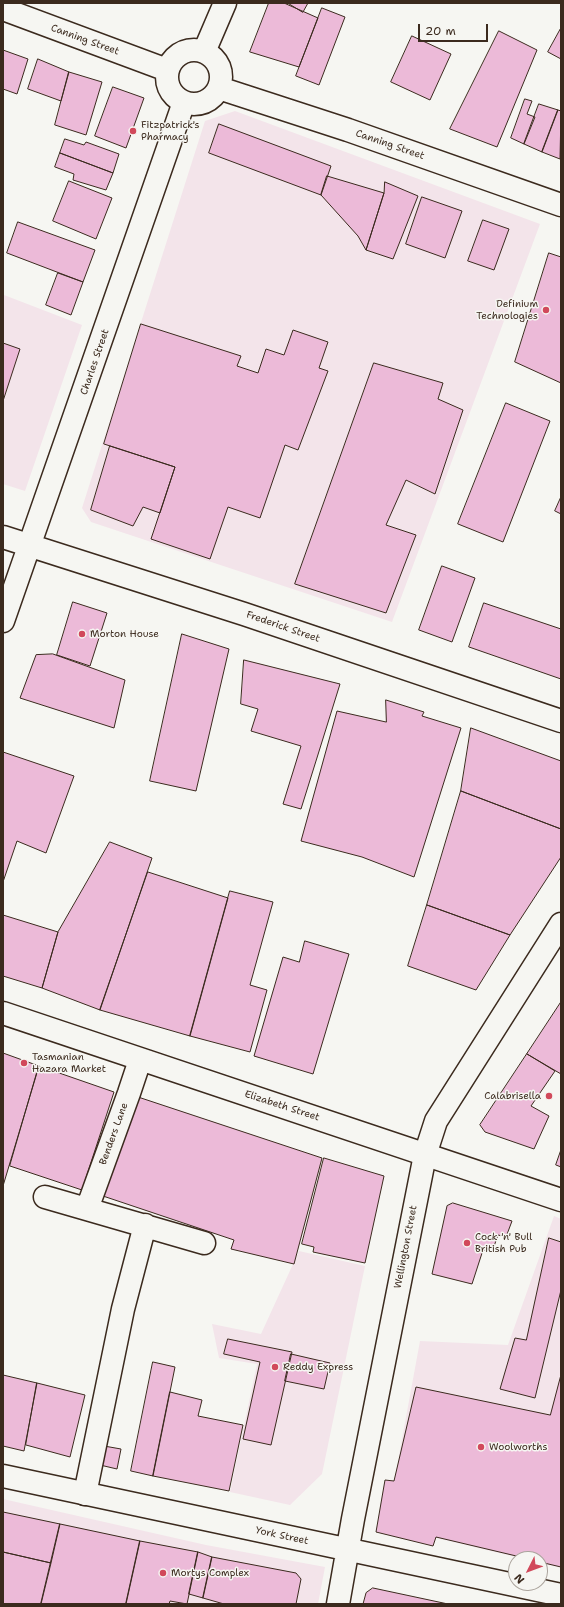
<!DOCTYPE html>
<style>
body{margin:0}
#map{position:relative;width:564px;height:1607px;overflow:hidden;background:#f6f6f2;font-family:"Shantell Sans",sans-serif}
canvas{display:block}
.frame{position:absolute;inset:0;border:4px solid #3b2a1e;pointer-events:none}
.north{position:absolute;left:508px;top:1551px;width:40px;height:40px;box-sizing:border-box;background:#f6f6f2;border:1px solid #aba49d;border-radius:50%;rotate:228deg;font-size:11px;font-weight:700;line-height:16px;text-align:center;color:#3b2a1e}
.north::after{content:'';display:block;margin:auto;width:14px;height:18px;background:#d1495b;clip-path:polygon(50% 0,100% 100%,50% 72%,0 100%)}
.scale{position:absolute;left:418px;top:24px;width:70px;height:18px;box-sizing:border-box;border:2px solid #3b2a1e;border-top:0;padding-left:5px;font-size:12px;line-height:14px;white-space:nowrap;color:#3b2a1e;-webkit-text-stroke:3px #f6f6f2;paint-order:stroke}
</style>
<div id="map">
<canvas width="564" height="1607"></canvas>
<div class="frame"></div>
<div class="north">N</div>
<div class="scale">20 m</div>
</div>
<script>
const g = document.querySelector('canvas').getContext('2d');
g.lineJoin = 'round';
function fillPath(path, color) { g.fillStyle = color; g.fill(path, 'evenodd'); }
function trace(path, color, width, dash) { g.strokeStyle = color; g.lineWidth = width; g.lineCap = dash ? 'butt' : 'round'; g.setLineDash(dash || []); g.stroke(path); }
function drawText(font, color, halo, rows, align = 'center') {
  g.font = font + ' "Shantell Sans",sans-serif'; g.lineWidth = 3; g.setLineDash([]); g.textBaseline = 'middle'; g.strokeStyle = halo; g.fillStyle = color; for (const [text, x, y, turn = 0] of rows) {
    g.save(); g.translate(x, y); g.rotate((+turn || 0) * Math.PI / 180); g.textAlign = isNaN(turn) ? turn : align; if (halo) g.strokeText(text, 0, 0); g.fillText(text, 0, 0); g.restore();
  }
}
fillPath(new Path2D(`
 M235 111 540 224 392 622 91 522 82 508 205 121Z
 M4 295 82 325 25 491 3 484Z
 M554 1216 561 1219V1568L540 1563V1559H524L386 1526 420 1341 508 1345Z
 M299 1251 365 1266 322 1474 290 1505 230 1492 257 1364 219 1358 212 1324 261 1334Z
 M3 1499 206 1545 325 1567 318 1604H3Z`), '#f3e4ea');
const building = new Path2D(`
 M269 3H284L318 18 299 67 250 52Z
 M288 3H308L303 12Z
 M322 8 345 17 319 85 296 76Z
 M561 28V59L548 52Z
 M499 31 537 50 497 147 450 129Z
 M412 36 451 54 430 100 391 82Z
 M3 50 28 59 17 94 3 89Z
 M38 59 69 72 61 101 28 89Z
 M69 72 102 82 86 135 55 125Z
 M113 87 144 98 126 148 95 136Z
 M525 99 532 101 527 114 535 117 524 144 511 138Z
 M539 104 558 110 542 152 524 144Z
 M558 110 561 111 560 159 542 152Z
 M219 124 331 166 321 195 209 153Z
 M65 139 84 145 86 142 119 154 113 173 60 153Z
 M60 153 113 173 106 190 73 180 74 174 55 167Z
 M327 176 384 193 366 250 358 236 321 195Z
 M69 181 112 198 96 239 53 221Z
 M385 182 418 196 393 259 366 250 384 193Z
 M422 197 462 211 445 258 406 244Z
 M483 220 509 229 494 270 468 261Z
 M18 222 95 250 83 282 7 253Z
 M549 253 561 257V383L515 362Z
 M58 273 83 282 71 315 46 305Z
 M141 324 241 356 237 366 258 373 266 349 284 355 293 330 328 342 319 368 328 371 298 450 285 445 260 518 228 507 210 559 151 539 175 467 104 444Z
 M3 343 20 349 3 401Z
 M374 363 443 383 438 399 463 410 435 494 406 480 386 525 416 535 386 613 295 584Z
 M506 403 550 421 503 542 458 524Z
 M110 446 175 467 160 513 143 507 133 526 91 510Z
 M561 497V514L555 511Z
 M442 566 475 578 452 642 419 630Z
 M73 602 107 613 90 666 57 655Z
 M484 603 561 629V679L469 647Z
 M182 634 229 649 196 791 150 781Z
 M53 654 125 680 114 728 20 698 36 655Z
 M244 660 340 684 301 809 283 804 301 746 251 731 258 709 241 704Z
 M386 700 424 712 422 716 461 728 414 877 362 857 301 841 337 711 386 722Z
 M471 728 561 761V829L461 791Z
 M3 752 74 776 46 853 17 841 3 882Z
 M461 791 561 829V857L510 935 427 905Z
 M110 842 152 858 100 1010 42 988 58 932Z
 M148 872 228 898 190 1036 100 1010Z
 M230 891 273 902 250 985 267 990 250 1052 190 1036Z
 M427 905 510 935 476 990 408 966Z
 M3 915 58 932 42 988 3 976Z
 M305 941 349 954 313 1074 254 1056 283 957 299 962Z
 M561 1002V1074L527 1054Z
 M3 1053 39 1066 3 1186Z
 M527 1054 555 1071 531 1106 549 1116 534 1149 485 1132 480 1125Z
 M39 1066 114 1092 82 1190 10 1166Z
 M132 1095 322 1158 294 1264 231 1249 234 1240 100 1195Z
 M561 1150V1167L556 1165Z
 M324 1158 384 1176 365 1263 313 1252 314 1247 302 1244Z
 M453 1203 512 1221 506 1237 498 1235 492 1252 483 1250 472 1284 432 1274 447 1206Z
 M549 1238 561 1242V1290L535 1398 500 1389 515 1338 526 1340Z
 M228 1339 292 1352 271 1445 243 1439 260 1362 224 1354Z
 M291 1354 330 1363 324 1389 285 1381Z
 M153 1362 175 1367 153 1476 131 1471Z
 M3 1375 37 1383 24 1451 3 1446Z
 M561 1375V1567L540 1562V1559H529L436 1537 433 1546 376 1532 385 1480 394 1481 416 1387 550 1415Z
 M37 1383 85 1395 70 1457 26 1445Z
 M170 1392 202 1400 198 1416 243 1425 229 1491 153 1476Z
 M104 1446 121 1449 117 1469 100 1465Z
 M3 1512 60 1524 51 1563 3 1552Z
 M60 1524 140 1541 126 1604H41Z
 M140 1541 198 1552 187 1604 170 1601 169 1604H126Z
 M3 1552 51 1563 41 1604H3Z
 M198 1552 212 1557 203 1598 189 1594Z
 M212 1557 296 1573 301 1579 296 1604H224L203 1598Z
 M373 1588 448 1604H363L366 1593Z`);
fillPath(building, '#ecbad8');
trace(building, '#3b2a1e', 1);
const minor = new Path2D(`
 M3 9 167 70
 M167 77a27 27 0 1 1 54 0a27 27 0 1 1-54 0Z
 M204 52 225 3
 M219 88 348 130 561 205
 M3 537 244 614 561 721
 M3 621 184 102
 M3 1013 561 1200
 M45 1197 204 1243
 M87 1209 129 1093 140 1060
 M85 1494 123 1309 145 1225`);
const highway = new Path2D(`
 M3 1476 561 1595
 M338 1604 353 1519 425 1155 436 1121 561 924`);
trace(minor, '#3b2a1e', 25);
trace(highway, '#3b2a1e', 25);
trace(minor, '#f6f6f2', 22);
trace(highway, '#f6f6f2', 22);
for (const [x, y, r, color] of [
 [133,131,4,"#d1495b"],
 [546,310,4,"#d1495b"],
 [82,634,4,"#d1495b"],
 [24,1063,4,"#d1495b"],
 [549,1096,4,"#d1495b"],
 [467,1243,4,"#d1495b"],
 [275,1367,4,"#d1495b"],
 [481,1447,4,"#d1495b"],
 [163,1573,4,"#d1495b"]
]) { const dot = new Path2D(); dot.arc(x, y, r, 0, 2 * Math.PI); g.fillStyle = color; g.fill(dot); trace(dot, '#f6f6f2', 1.5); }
drawText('10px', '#3b2a1e', '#f6f6f2', [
 ["Canning Street",85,40,20],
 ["Canning Street",390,145,19],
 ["Charles Street",95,362,-71],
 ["Frederick Street",283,627,19],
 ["Elizabeth Street",282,1106,18],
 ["Benders Lane",114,1134,-70],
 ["Wellington Street",406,1247,-79],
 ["York Street",282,1536,12]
]);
drawText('10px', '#3b2a1e', '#f6f6f2', [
 ["Fitzpatrick's",141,125],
 ["Pharmacy",141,137],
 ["Definium",538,304,"right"],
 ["Technologies",538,316,"right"],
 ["Morton House",90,634],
 ["Tasmanian",32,1057],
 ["Hazara Market",32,1069],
 ["Calabrisella",541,1096,"right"],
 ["Cock 'n' Bull",475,1237],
 ["British Pub",475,1249],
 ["Reddy Express",283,1367],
 ["Woolworths",489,1447],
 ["Mortys Complex",171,1573]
], 'left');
</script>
